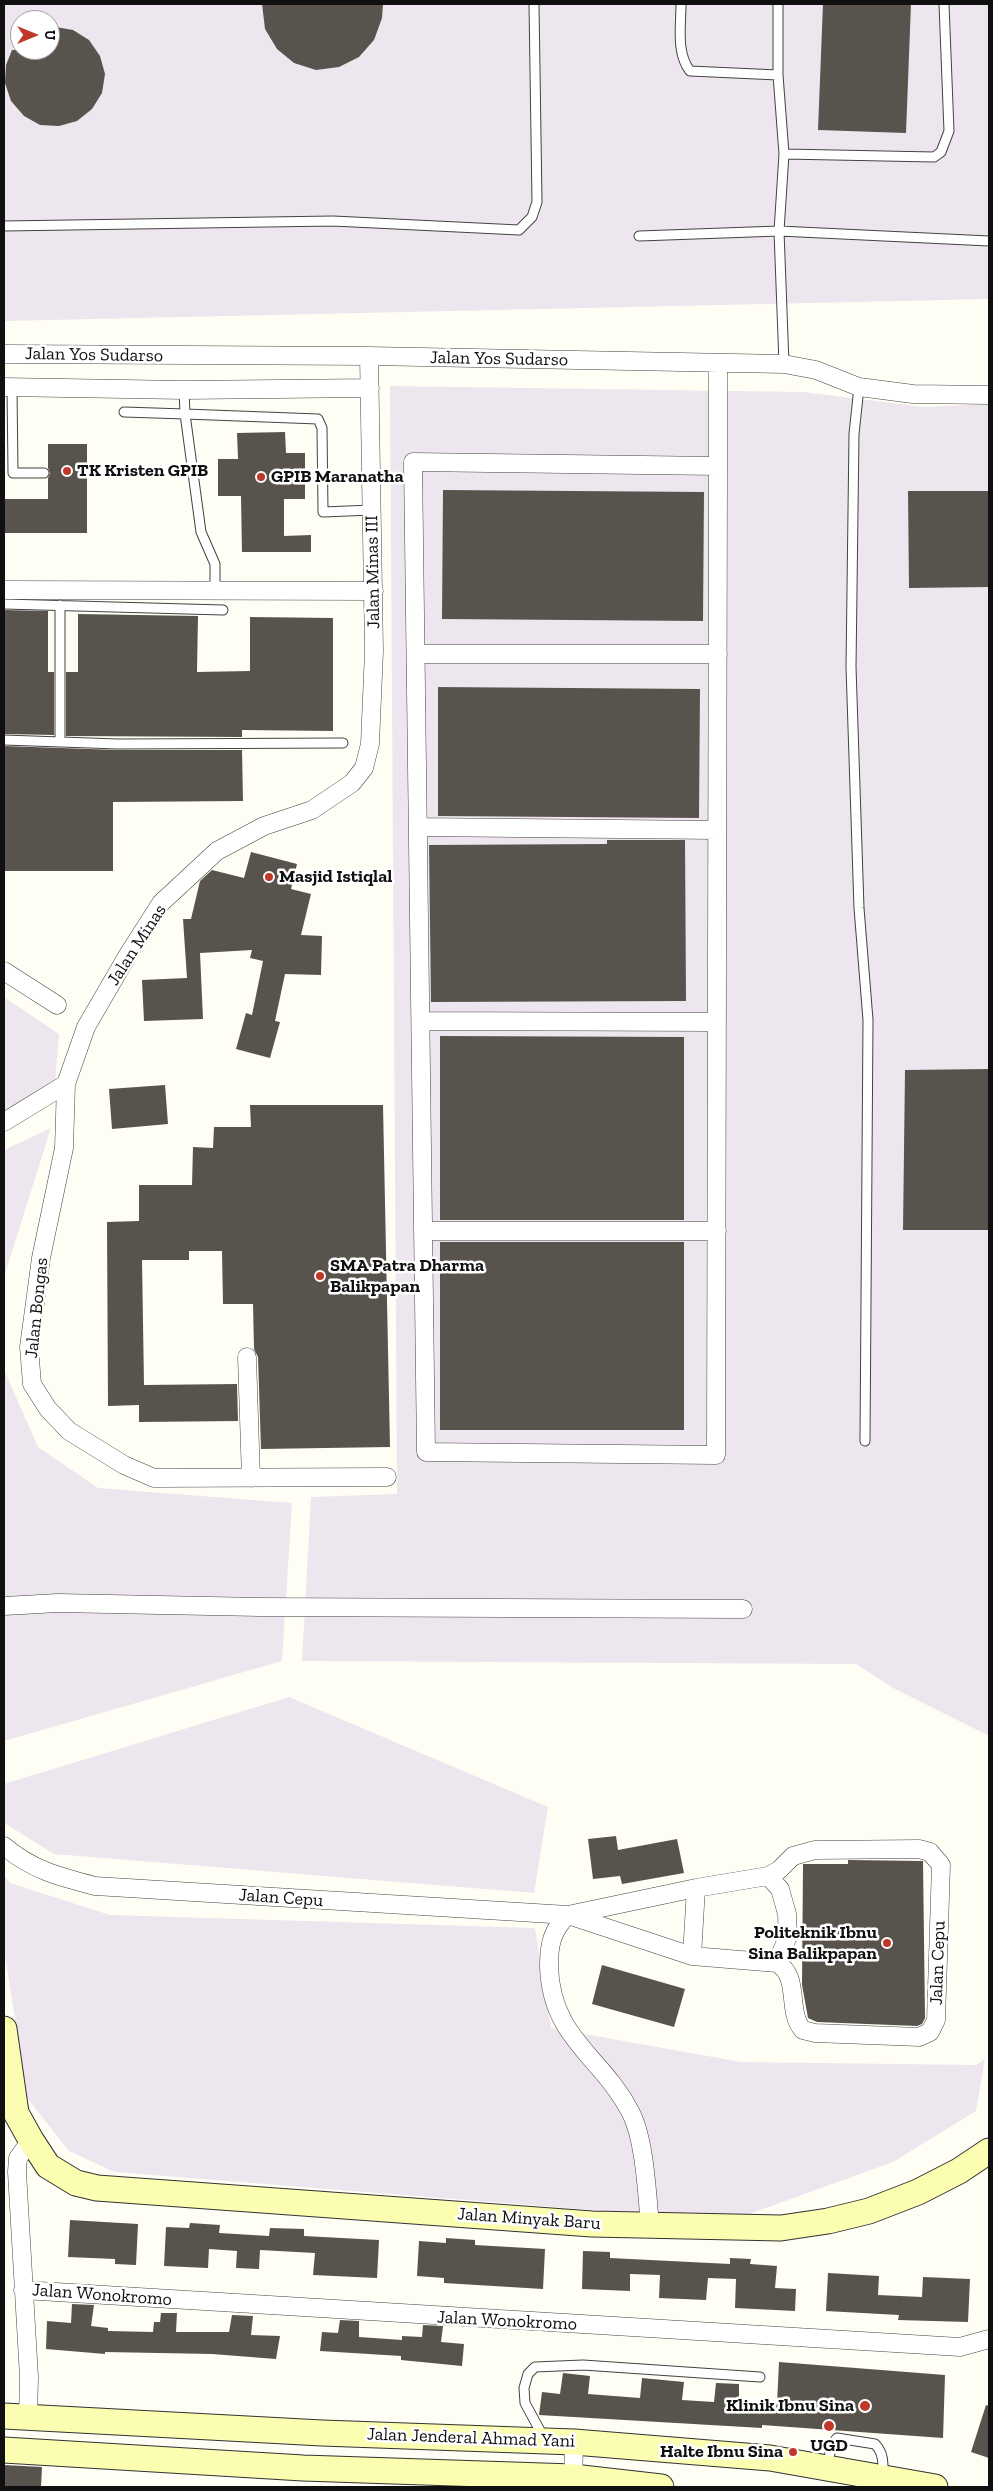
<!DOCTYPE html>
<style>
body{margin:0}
#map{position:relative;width:993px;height:2491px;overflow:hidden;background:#fffef4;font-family:"Zilla Slab",serif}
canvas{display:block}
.frame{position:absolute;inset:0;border:5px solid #101010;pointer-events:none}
.north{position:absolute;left:10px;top:10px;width:50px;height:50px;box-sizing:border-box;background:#fff;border:1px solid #9f9f9f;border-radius:50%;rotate:90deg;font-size:14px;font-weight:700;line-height:20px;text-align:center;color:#101010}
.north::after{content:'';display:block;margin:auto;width:18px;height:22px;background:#bf382a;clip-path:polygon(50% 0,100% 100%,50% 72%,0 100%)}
</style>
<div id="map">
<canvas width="993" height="2491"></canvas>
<div class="frame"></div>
<div class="north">U</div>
</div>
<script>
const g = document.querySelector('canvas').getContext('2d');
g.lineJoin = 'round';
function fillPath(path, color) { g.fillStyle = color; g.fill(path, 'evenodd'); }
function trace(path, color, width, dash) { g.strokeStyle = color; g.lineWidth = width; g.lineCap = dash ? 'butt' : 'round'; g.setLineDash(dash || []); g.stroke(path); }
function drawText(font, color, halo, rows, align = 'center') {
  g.font = font + ' "Zilla Slab",serif'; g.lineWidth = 5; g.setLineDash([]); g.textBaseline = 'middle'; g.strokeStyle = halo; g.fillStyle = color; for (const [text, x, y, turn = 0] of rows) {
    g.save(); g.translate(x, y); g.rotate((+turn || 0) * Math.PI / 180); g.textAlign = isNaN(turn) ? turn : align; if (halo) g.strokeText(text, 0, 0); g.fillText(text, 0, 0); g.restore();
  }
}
fillPath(new Path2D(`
 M4 4H989V299L4 321ZM20 20H50V50H20Z
 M390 386 803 392 924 407 989 404V1736L893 1688 856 1664 302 1661 311 1497 397 1494Z
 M4 997 59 1034 55 1085 4 1110Z
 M51 1128 4 1277V1150Z
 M4 1350 5 1372 38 1447 98 1488 292 1503 282 1661 4 1741Z
 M289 1697 548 1807 534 1893 54 1854 4 1823V1784Z
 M4 1875 10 1883 110 1915 535 1928 551 2028 741 2062 976 2065 985 2059 976 2111 893 2162 730 2221 114 2172 69 2151 27 2098 4 1948Z`), '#eee6ee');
fillPath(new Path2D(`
 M262 4H383L382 18 374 40 359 57 339 67 316 70 294 63 277 49 265 29Z
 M823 4H911L906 133 818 130Z
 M50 26 73 30 89 40 100 56 105 74 102 93 92 109 77 121 59 126 40 125 24 116 11 101 5 83 6 65 12 50H50Z
 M285 432 286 453H305V499H284V536L311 535V552H242L241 496H218V459H238L237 433Z
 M48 444H87V533H4V499H48V478L50 473 48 468Z
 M443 490 704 492 703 621 442 619Z
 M908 491H989V587L909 588Z
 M4 610 48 611V672H54V735L4 734Z
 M78 614 198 616 197 672 250 671V617L333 618V731L242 730V737L66 736V672H78Z
 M438 687 700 689 699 818 438 816Z
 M4 746 118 750H242L243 801 113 802V871H4Z
 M607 840H685L686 1001 431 1002 429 845 607 844Z
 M251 852 297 864 291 889 311 894 301 935 322 936 321 975 285 974 275 1021 280 1022 270 1058 236 1049 246 1013 252 1015 263 961 250 958 252 950 200 953 203 1019 144 1021 142 980 187 978 183 919H191L200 881 212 870 244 878Z
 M440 1036 684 1037V1220H440Z
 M989 1069V1230H903L905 1070Z
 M165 1085 168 1124 112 1129 109 1089Z
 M250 1105H383L390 1447 261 1449 258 1357 254 1349 253 1304H223L222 1251H189V1260H142L144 1385 237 1384 238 1421 139 1422V1405L108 1406 107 1222 139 1221V1185H192L193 1147 213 1148 214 1127H251Z
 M440 1242H684V1430H440Z
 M616 1836 618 1850 677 1839 684 1873 622 1884 620 1876 593 1879 588 1839Z
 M848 1860 923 1861 925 2018 922 2024 917 2026 817 2022 808 2018 802 1985 803 1864H848Z
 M602 1965 685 1989 674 2027 592 2004Z
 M70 2220 138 2224 136 2265 115 2264V2259L68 2257Z
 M190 2223 220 2225 219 2233 269 2236 270 2228 304 2229V2236L379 2240 377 2278 313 2275 315 2253 260 2250 259 2269 236 2268 237 2251 209 2249 208 2268 164 2266 166 2227 189 2228Z
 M446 2238 475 2240V2245L545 2249 543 2289 444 2283V2278L417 2276 419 2241 446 2243Z
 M583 2251 610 2252V2258L730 2264V2258L751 2259 750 2264 777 2266 775 2288 796 2289 795 2311 735 2308 736 2279 708 2278 706 2300 659 2298 660 2275 630 2274V2291L582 2289Z
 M828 2273 879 2276 878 2295 922 2297 923 2277 970 2279 968 2322 898 2320 899 2315 826 2311Z
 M72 2304 94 2305 91 2326 108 2328V2331L153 2332 154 2322H160L161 2313H177L176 2332H229L232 2315 253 2316 251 2335 280 2336 276 2359 212 2354 105 2352V2354L46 2349 47 2321 71 2323Z
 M340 2320 359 2321V2337L402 2340V2336L422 2337 423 2325 443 2326 441 2342 464 2344 462 2366 401 2360V2356L320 2351 322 2332 338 2333Z
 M779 2362 945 2375 943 2438 762 2425V2428L539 2415 542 2392 560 2394 563 2373 590 2376 588 2394 640 2398 642 2378 684 2382 682 2400 714 2402 716 2383 739 2384V2403L777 2404Z
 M986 2405 989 2406V2458L971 2452Z
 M4 2465 42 2467 41 2487H4Z`), '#59534d');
const lane = new Path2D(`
 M681 4C681 26 676 53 690 71L778 75
 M778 4V75L784 154 779 231 784 364
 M784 154 934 157 941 152 949 131 944 4
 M4 226 333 221 519 230 532 217 537 202 534 4
 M639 236 779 231 989 241
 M859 387 854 434 851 667 859 908 868 1020 865 1441
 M12 388 13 473H44
 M184 390 185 414 318 419 322 428 323 512 372 510
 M124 412 185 414 201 532 215 564V592
 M4 604 223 610
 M4 740 118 744 343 743
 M60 742V605
 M544 2438 525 2403 524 2388 528 2374 535 2367 583 2365 760 2377
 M827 2467 832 2444 837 2438 875 2444C884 2453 884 2465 882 2476`);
const street = new Path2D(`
 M4 354 369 356 784 364 816 370 859 387 913 394 989 395
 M369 356 374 651 370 744 364 768 352 783 312 810 264 826 217 851 161 903 129 953 86 1027 66 1084 64 1148 41 1258 29 1347 32 1384 48 1409 69 1431 124 1465 154 1478 387 1477
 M718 363V466L716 1455 426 1452 413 462 718 466
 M4 387 184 390 370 388
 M4 590 374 591
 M416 654H718
 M418 827 717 830
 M4 971 57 1005
 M421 1021 717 1022
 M4 1122 66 1084
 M423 1231H717
 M247 1357 251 1478
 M4 1606 58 1603 260 1607 743 1609
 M4 1846C32 1870 60 1877 95 1886L568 1915 696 1888 768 1876 779 1870 793 1856 815 1850 919 1849 930 1852 941 1865 936 2020 930 2032 919 2037 815 2033 803 2030C786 2012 801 1977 777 1963L692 1956 568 1915
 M768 1876 780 1889 787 1914 788 1936 777 1963
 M568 1915C552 1930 549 1944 549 1966 551 2039 602 2056 631 2113 645 2141 647 2194 650 2226
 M692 1956 696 1888
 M23 2290 960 2347 989 2339
 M28 2418 29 2377 17 2172 18 2158 31 2140
 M573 2487 574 2442`);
const secondary = new Path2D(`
 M4 2029 16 2113 31 2140 48 2166 76 2183 97 2188 592 2224 781 2228 828 2221 869 2211 918 2192 959 2171 989 2151
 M4 2416 322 2433 574 2442 770 2458 935 2487
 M4 2450 303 2468 573 2477 661 2487`);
trace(lane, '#434343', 11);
trace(street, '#434343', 19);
trace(secondary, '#323232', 27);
trace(lane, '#fff', 9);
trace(street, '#fff', 18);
trace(secondary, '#fbfdb1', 25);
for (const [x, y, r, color] of [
 [67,471,5,"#bf382a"],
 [261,477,5,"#bf382a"],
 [269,877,5,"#bf382a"],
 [320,1276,5,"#bf382a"],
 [887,1943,5,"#bf382a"],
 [865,2406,6,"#bf382a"],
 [829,2426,6,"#bf382a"],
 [793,2452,5,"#bf382a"]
]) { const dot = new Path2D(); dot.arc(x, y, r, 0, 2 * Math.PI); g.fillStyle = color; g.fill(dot); trace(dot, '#fff', 2); }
drawText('18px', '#101010', '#fff', [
 ["Jalan Yos Sudarso",94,355,1],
 ["Jalan Yos Sudarso",499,359,1],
 ["Jalan Minas III",373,572,-91],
 ["Jalan Minas",137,945,-57],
 ["Jalan Bongas",37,1308,-84],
 ["Jalan Cepu",281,1898,4],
 ["Jalan Cepu",938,1963,-88],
 ["Jalan Minyak Baru",529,2219,4],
 ["Jalan Wonokromo",102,2295,4],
 ["Jalan Wonokromo",507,2321,3],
 ["Jalan Jenderal Ahmad Yani",471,2438,2]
]);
drawText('bold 18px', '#101010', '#fff', [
 ["TK Kristen GPIB",77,471],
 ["GPIB Maranatha",271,477],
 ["Masjid Istiqlal",279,877],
 ["SMA Patra Dharma",330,1266],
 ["Balikpapan",330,1287],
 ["Politeknik Ibnu",877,1933,"right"],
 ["Sina Balikpapan",877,1954,"right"],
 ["Klinik Ibnu Sina",854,2406,"right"],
 ["UGD",829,2446,"center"],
 ["Halte Ibnu Sina",783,2452,"right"]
], 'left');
</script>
